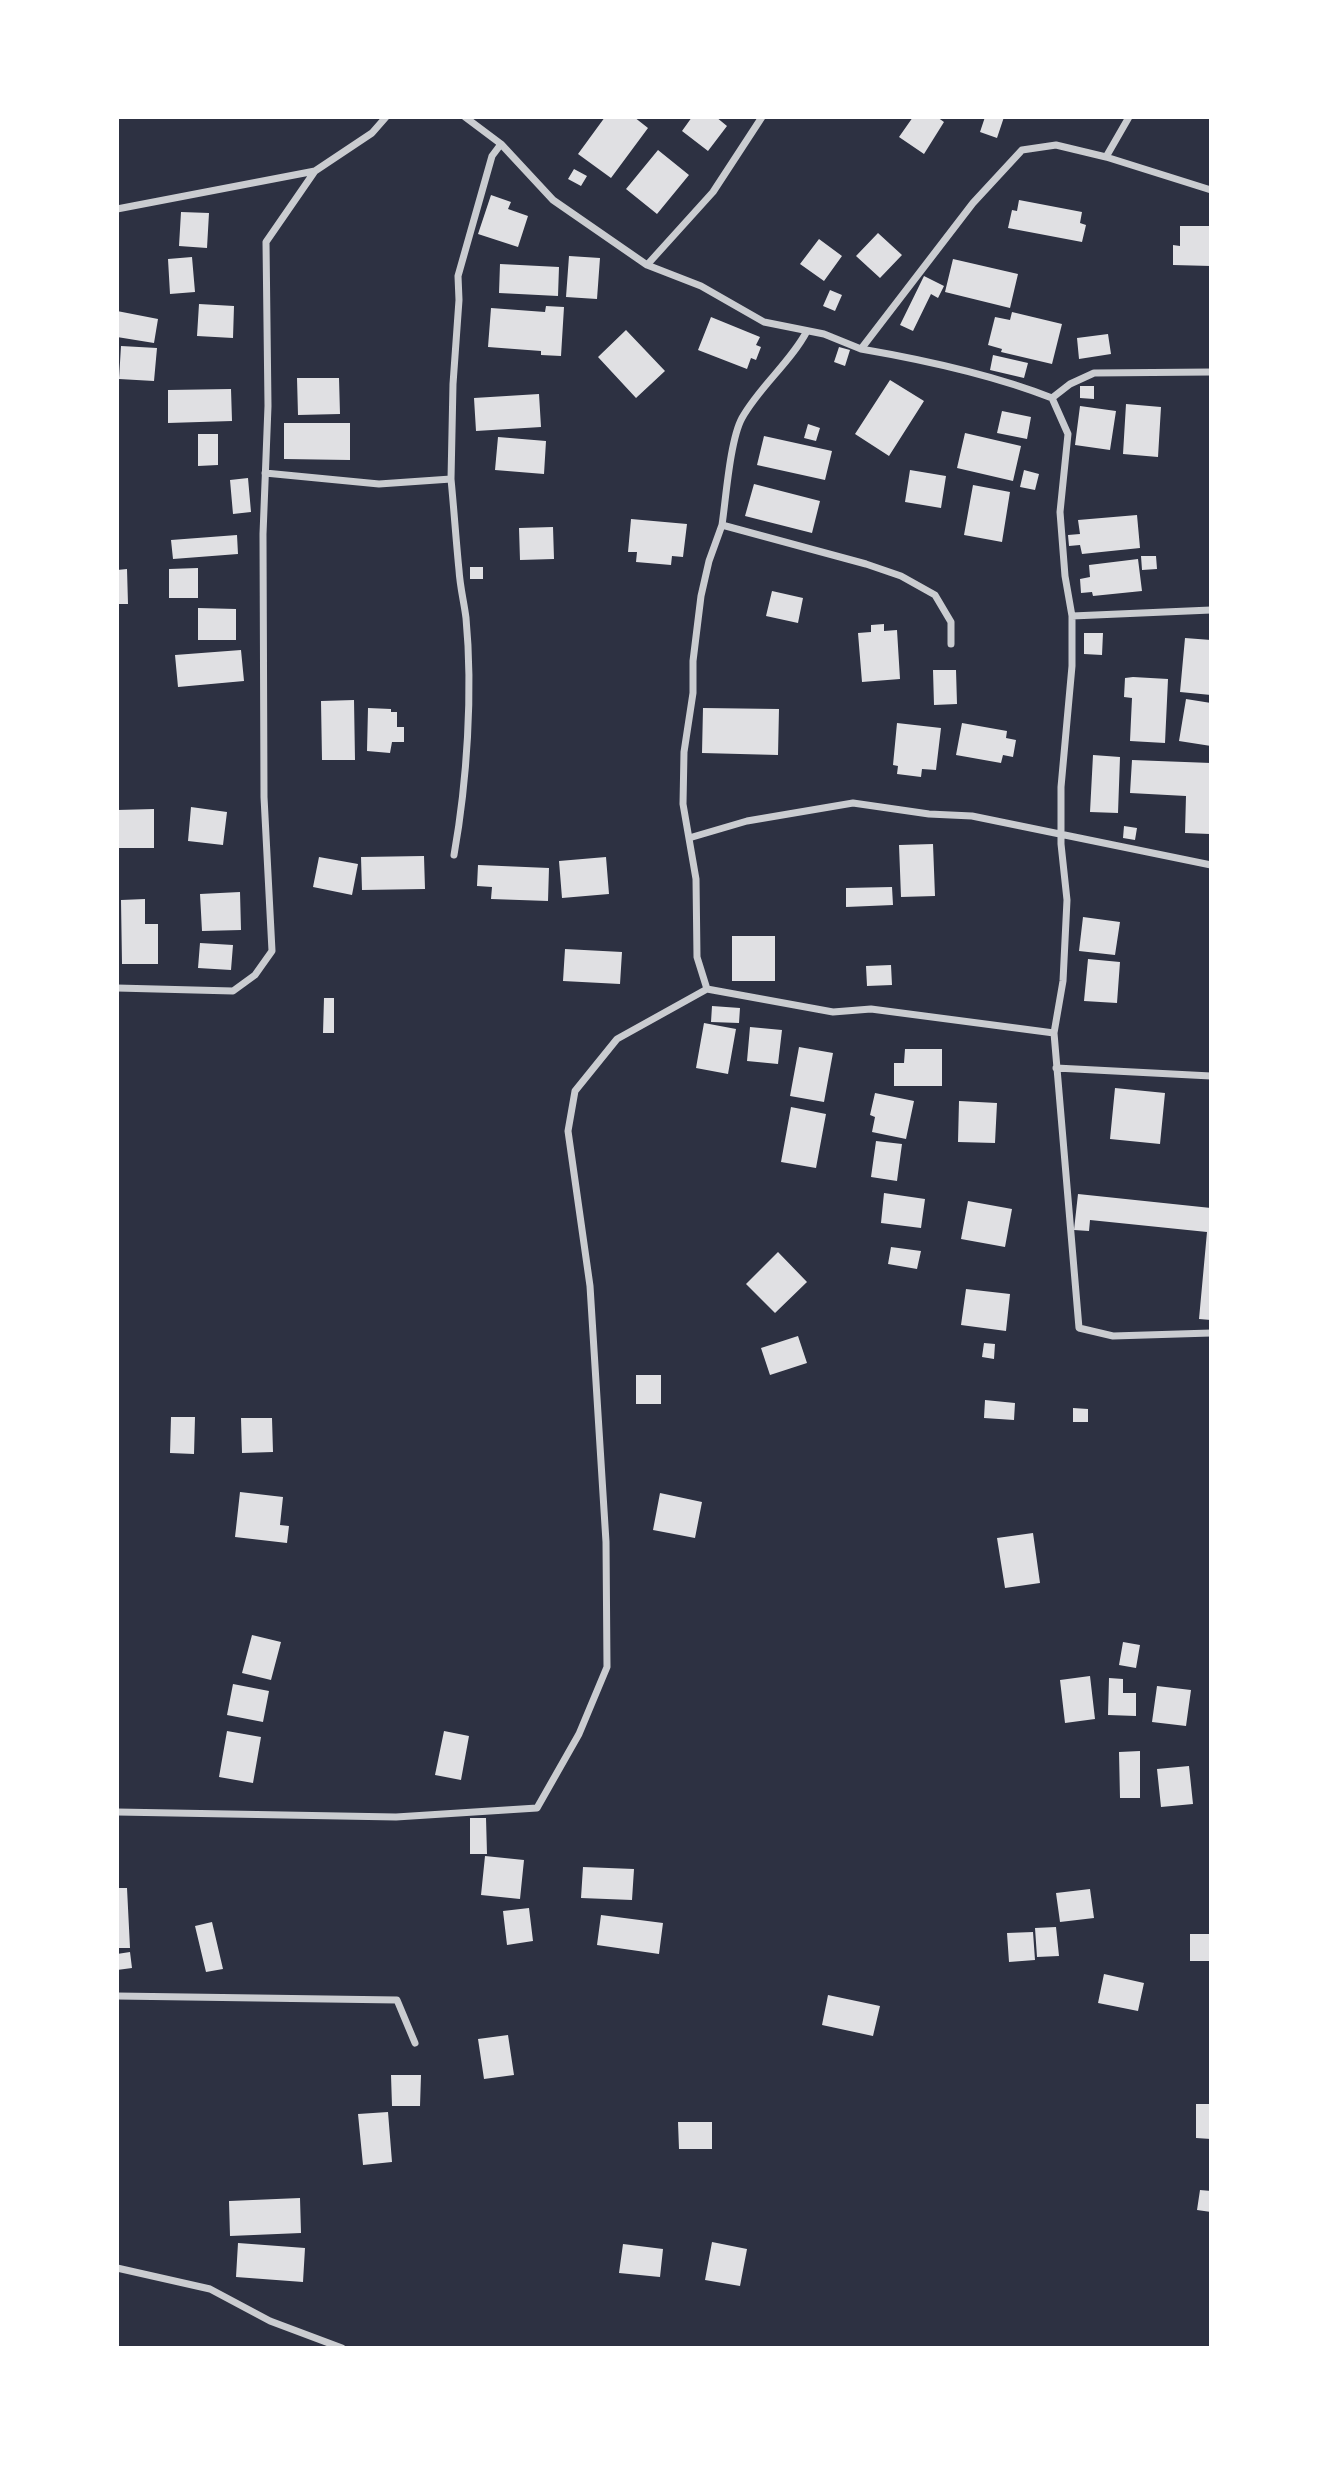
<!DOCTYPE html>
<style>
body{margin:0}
#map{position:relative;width:1328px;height:2465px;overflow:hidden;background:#2d3142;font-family:Overpass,sans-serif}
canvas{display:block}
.frame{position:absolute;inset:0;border:119px solid #fff;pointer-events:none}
</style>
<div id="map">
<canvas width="1328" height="2465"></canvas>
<div class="frame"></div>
</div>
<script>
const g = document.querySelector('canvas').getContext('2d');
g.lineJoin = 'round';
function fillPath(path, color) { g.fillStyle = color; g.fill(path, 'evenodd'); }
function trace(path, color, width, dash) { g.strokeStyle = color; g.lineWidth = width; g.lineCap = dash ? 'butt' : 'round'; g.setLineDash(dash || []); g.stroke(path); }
fillPath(new Path2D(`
 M605 117H634L648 128 611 178 578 154Z
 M692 117H716L727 126 708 151 682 131Z
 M913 117H937L944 122 924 154 899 137Z
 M985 117H1004L997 138 980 132Z
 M658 150 689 175 657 214 626 189Z
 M574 169 587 176 581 186 568 179Z
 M491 195 511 202 508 209 528 216 518 247 478 234Z
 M1019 200 1082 212 1080 223 1086 225 1082 242 1008 228 1012 210 1017 211Z
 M181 212 209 213 207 248 179 246Z
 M1180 226H1211V266L1173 265V245L1180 246Z
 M878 233 902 255 880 278 856 256Z
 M819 239 842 256 824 281 800 264Z
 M569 256 600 258 597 299 566 297Z
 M192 257 195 292 170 294 168 259Z
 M953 259 1018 274 1010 308 945 292Z
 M500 264 559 267 558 296 499 293Z
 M924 276 944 286 938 298 931 294 913 331 900 325Z
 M830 290 842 295 835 311 823 306Z
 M199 304 234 306 233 338 197 336Z
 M546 306 564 307 561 356 541 355V351L488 347 491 308 545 312Z
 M117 311 158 319 154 343 117 337Z
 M1012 312 1062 324 1052 364 1001 352 1002 349 988 345 995 317 1010 320Z
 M711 317 760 337 756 345 761 347 756 360 751 358 747 369 698 350Z
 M626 330 665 371 636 398 598 357Z
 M1108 334 1111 354 1079 359 1077 338Z
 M121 346 157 348 154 381 119 379Z
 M839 347 850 350 845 366 834 362Z
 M993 355 1028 363 1024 378 990 370Z
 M297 378H339L340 414 298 415Z
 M890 380 924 401 889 456 855 434Z
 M1080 386H1094V399L1080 398Z
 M231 389 232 421 168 423V390Z
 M539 394 541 427 476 431 474 398Z
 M1126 404 1161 407 1158 457 1123 454Z
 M1080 406 1116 411 1110 450 1075 445Z
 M1002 411 1031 417 1027 439 997 433Z
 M284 423H350V460L284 459Z
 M808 424 820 428 816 441 804 438Z
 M965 433 1021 446 1013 481 957 468Z
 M198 434H218V465L198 466Z
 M764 436 832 451 825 480 757 465Z
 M498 437 546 441 544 474 495 470Z
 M910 470 946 476 941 508 905 502Z
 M1024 470 1039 474 1035 490 1020 487Z
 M248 478 251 512 233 514 230 480Z
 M754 484 820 501 812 533 745 516Z
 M973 485 1010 492 1002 542 964 535Z
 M1137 515 1140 548 1082 554 1080 545 1069 546 1068 535 1080 534 1078 520Z
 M631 519 687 524 683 557 672 556 671 565 636 562 637 552H628Z
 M553 527 554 559 520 560 519 528Z
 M237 535 238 554 173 559 171 540Z
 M1141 556H1156L1157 569 1142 570Z
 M1138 559 1142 591 1093 596 1092 592 1081 593 1080 579 1090 577 1089 565Z
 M470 567H483V579H470Z
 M198 568V598H169V569Z
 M127 569 128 604H117V570Z
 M772 591 803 598 798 623 766 616Z
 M198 608 236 609V640H198Z
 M884 624V631L897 630 900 679 862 682 858 633 871 632V625Z
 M1084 633H1103L1102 655 1084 654Z
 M1185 638 1211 640V695L1180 692Z
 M241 650 244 681 178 687 175 655Z
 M933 670H956L957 704 934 705Z
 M1133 677 1168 679 1165 743 1130 741 1132 698 1124 697 1125 678Z
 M1186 699 1211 703V746L1179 741Z
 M354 700 355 760H322L321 701Z
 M368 708 391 709V712H397V727H404V742H392L390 753 367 751Z
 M703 708 779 709 778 755 702 753Z
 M897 723 941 728 936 770 922 769 921 777 897 774 898 766 893 765Z
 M962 723 1007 731 1006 738 1016 740 1013 757 1003 755 1001 763 956 755Z
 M1093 755 1120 757 1118 813 1090 812Z
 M1132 760 1211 763 1210 834 1185 833 1186 796 1130 793Z
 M191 807 227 812 223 845 188 841Z
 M154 809V848H117V810Z
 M1124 826 1137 828 1135 840 1123 838Z
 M933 844 935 896 901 897 899 845Z
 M424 856 425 889 362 890 361 857Z
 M319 857 358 864 352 895 313 887Z
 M606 857 609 894 562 898 559 861Z
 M478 865 549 868 548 901 491 899 492 887 477 886Z
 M892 887 893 905 846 907V888Z
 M240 892 241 930 202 931 200 894Z
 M145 899V924H158V964H122L121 900Z
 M1083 917 1120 922 1115 955 1079 951Z
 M732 936H775V981H732Z
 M200 943 233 945 231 970 198 968Z
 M565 949 622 952 620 984 563 981Z
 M1088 959 1120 962 1117 1003 1084 1001Z
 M891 965 892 985 867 986 866 966Z
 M324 998H334V1033H323Z
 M712 1006 740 1008 739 1023 711 1022Z
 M704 1023 736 1029 728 1074 696 1068Z
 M750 1027 782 1030 778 1064 747 1061Z
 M799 1047 833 1053 824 1102 790 1096Z
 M905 1049H942V1086H894V1063H904Z
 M1115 1088 1165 1093 1160 1144 1110 1139Z
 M875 1093 914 1101 906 1139 872 1132 875 1117 870 1115Z
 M959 1101 997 1103 995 1143 958 1142Z
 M791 1107 826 1114 816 1168 781 1162Z
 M876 1141 902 1144 897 1181 871 1177Z
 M884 1193 925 1199 921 1228 881 1223Z
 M1078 1194 1211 1208V1320L1199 1319 1207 1232 1090 1220 1089 1231 1074 1230Z
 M968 1201 1012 1209 1005 1247 961 1239Z
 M891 1247 921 1251 917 1269 888 1264Z
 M778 1252 807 1282 775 1313 746 1284Z
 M966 1289 1010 1294 1006 1331 961 1325Z
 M798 1336 807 1363 770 1375 761 1348Z
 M984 1343 995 1344 994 1359 982 1357Z
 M636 1375H661V1404H636Z
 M985 1400 1015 1403 1014 1420 984 1418Z
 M1073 1408 1088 1409V1422H1073Z
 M171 1417H195L194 1454 170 1453Z
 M241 1418H272L273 1452 242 1453Z
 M240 1492 283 1497 280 1525 289 1526 287 1543 235 1537Z
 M660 1493 702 1502 695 1538 653 1530Z
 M1033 1533 1040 1583 1005 1588 997 1538Z
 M252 1635 281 1642 271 1680 242 1673Z
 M1123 1642 1140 1645 1136 1668 1119 1665Z
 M1090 1676 1095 1719 1065 1723 1060 1680Z
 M1109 1678 1123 1679V1693H1136V1716L1108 1715Z
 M233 1684 269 1691 263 1722 227 1715Z
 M1157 1686 1191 1690 1186 1726 1152 1722Z
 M227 1731 261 1737 253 1783 219 1777Z
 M444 1731 469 1736 461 1780 435 1775Z
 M1140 1751V1798H1120L1119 1752Z
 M1189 1766 1193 1804 1161 1807 1157 1769Z
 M470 1818H486L487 1854H470Z
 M485 1856 524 1860 520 1899 481 1895Z
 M583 1867 634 1869 632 1900 581 1898Z
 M117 1888H127L130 1948H117Z
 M1090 1889 1094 1918 1060 1922 1056 1893Z
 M529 1908 533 1941 507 1945 503 1911Z
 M601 1915 663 1923 659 1954 597 1945Z
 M212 1922 223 1969 206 1972 195 1926Z
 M1056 1927 1059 1956 1037 1957 1035 1928Z
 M1033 1932 1035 1960 1009 1962 1007 1933Z
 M1190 1934H1211V1961H1190Z
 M130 1952 132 1968 117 1970V1954Z
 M1104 1974 1144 1983 1138 2011 1098 2003Z
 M828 1995 880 2006 873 2036 822 2025Z
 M508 2035 514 2075 484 2079 478 2039Z
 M391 2075H421L420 2106H392Z
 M1196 2104H1211V2139L1196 2138Z
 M388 2112 392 2162 363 2165 358 2114Z
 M678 2122H712V2149H679Z
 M1200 2190 1211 2191V2212L1197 2210Z
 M300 2198 301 2233 230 2236 229 2201Z
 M712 2242 747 2249 740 2286 705 2280Z
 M238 2243 305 2248 303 2282 236 2277Z
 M623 2244 663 2249 660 2277 619 2273Z`), '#e0e0e3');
trace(new Path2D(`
 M465 117 501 144 553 200 647 265 701 286 764 322 824 334 861 349 973 203 1022 150 1056 145 1106 157 1211 190
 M1106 157 1129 117
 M117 209 315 171 372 133 386 117
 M647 265 713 192 762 117
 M807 331C790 363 760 386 742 418 730 440 726 498 722 525L866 564 901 576 935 595 951 622V644
 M861 349C925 360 991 374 1052 398L1068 434 1060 512 1065 576 1072 616 1211 610
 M1052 398 1070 384 1094 373 1211 372
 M265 473 379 484 451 479 453 384 459 300 458 276 492 156 501 144
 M451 479C454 510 456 540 459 570 460 587 464 602 466 618 473 692 467 782 454 855
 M1072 616V666L1061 787V844L1067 900 1063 981 1054 1033 1079 1328 1113 1336 1211 1333
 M689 838 747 821 853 803 929 814 972 816 1211 865
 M117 988 233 991 255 975 272 951 264 797 263 534 268 406 266 242 315 171
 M707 989 697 957 696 879 683 804 684 752 693 693V661L701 596 709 561 722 525
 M1056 1068 1211 1076
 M117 1812 396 1817 537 1808 579 1734 607 1667 606 1542 590 1286 568 1131 575 1091 617 1039 707 989 833 1012 871 1009 1054 1033
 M117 1996 397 2000 415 2043
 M117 2268 210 2289 270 2321 342 2348`), '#caccd0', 7);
</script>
